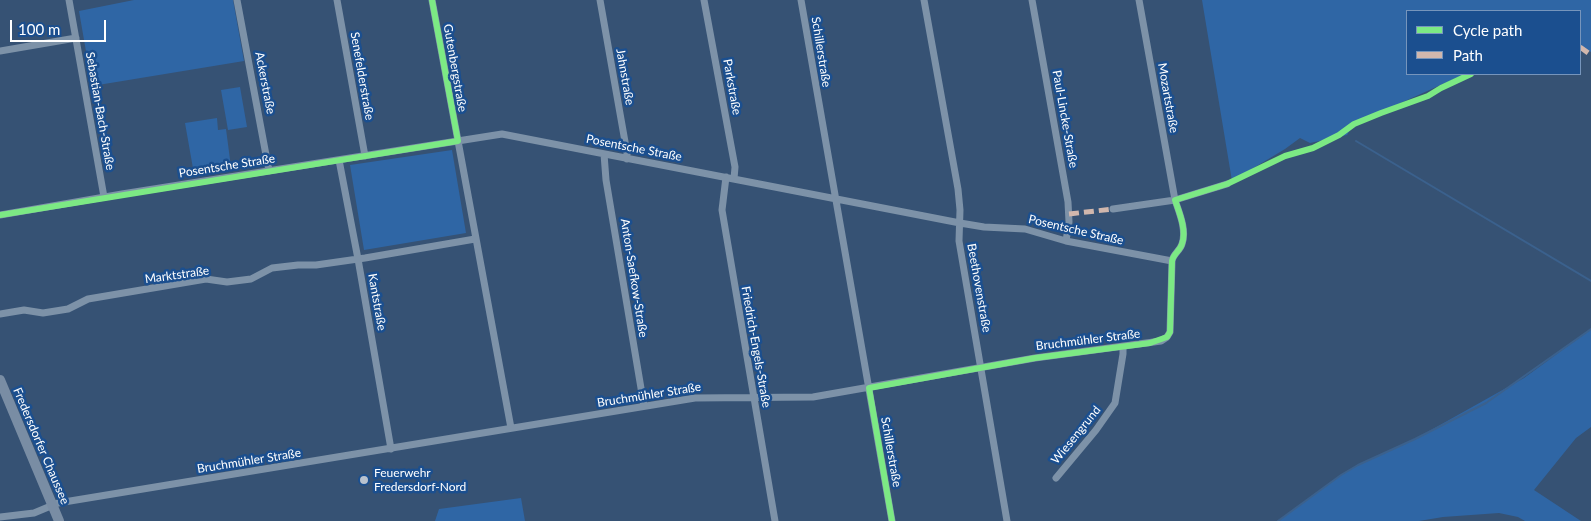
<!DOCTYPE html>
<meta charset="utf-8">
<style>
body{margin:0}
#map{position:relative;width:1591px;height:521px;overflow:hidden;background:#365274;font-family:Lato,sans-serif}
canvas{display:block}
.legend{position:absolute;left:1406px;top:10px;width:175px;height:65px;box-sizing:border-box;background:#1b4f8f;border:1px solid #7695bc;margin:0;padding:6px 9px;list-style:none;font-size:15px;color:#fff}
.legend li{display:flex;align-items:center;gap:10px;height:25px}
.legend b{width:25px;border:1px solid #7695bc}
.scale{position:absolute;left:10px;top:20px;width:96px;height:22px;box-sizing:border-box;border:2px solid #fff;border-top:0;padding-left:6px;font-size:15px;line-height:18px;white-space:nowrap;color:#fff;-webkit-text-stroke:4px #1b4f8f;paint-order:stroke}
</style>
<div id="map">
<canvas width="1591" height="521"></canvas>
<ul class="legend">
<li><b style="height:6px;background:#7ce984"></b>Cycle path</li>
<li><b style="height:6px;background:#d1b7ad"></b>Path</li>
</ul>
<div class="scale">100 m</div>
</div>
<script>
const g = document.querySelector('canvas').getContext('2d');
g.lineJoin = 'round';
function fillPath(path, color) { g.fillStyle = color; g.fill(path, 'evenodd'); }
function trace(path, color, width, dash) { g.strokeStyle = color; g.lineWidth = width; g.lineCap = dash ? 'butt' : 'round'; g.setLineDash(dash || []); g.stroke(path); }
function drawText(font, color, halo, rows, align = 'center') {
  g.font = font + ' Lato,sans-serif'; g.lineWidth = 5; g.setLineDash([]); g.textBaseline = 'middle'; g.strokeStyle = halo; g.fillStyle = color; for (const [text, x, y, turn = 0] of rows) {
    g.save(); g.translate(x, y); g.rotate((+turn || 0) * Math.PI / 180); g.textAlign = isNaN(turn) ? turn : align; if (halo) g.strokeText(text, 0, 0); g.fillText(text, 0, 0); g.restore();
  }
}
fillPath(new Path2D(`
 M134 0H233L244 61 92 86 79 11Z
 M1202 0H1591V52L1580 46V11H1407V74H1465L1354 124 1347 135 1310 143 1300 138 1285 149 1232 181Z
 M240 87 247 127 228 130 221 90Z
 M217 118 218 130 226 129 231 167 194 174 185 123Z
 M452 150 466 233 364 250 350 165Z
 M1591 329V427L1576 438 1534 490 1581 521H1525L1518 517 1499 513 1443 517 1419 521H1278L1341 475 1358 465 1415 439 1524 378Z
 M521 498 525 521H435L439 509Z`), '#2f66a5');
trace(new Path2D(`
 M1356 141 1591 281
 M1278 521 1341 475 1358 465 1415 439 1486 403 1591 329`), '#3b618d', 2);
trace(new Path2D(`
 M69 0 104 197
 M237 0 269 171
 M337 0 365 156
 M432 0 511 428
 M600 0 627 153V159
 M704 0 735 167 734 179
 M801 0 892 521
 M924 0 958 189 960 210 959 241 1007 521
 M1032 0 1068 202 1069 222 1066 241
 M0 51 76 38
 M604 154 606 180 644 406
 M339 160 358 259 391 449
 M726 177 722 210 775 521
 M1113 209 1175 200 1227 184
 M0 215 122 194 502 134 960 223 984 227 1025 229 1066 241 1172 261
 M0 314 24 310 43 313 68 309 88 299 206 279 227 282 251 279 272 268 298 265H316L365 258 475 239
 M1056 478 1096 430 1115 403 1123 354V347
 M0 517 34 513 58 503 695 398 813 397 1035 358 1161 341 1167 337 1170 332 1172 261C1173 254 1180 251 1182 244 1187 230 1179 212 1175 200L1139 0`), '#7d92a8', 7);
trace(new Path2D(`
 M0 380 59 521`), '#798da4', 10);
trace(new Path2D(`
 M1580 47 1591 55
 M1069 214 1113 209`), '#d1b7ad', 5, [10, 5]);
trace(new Path2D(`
 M0 215 458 141 432 0
 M892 521 869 388 1035 358 1150 343 1167 337 1170 332 1172 261C1173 254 1180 251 1182 244 1187 230 1179 212 1175 200L1227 184 1285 156 1313 148 1339 135 1354 124 1381 113 1428 96 1441 88 1471 74`), '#7ce984', 6);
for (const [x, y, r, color] of [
 [364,480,5,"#b9c2ce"]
]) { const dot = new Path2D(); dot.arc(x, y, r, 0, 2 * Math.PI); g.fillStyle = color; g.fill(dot); trace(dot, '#1b4f8f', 2); }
drawText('12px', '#fff', '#1b4f8f', [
 ["Schillerstraße",821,52,81],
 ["Gutenbergstraße",455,68,80],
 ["Senefelderstraße",362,76,80],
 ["Jahnstraße",625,77,80],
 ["Ackerstraße",265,83,79],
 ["Parkstraße",732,87,80],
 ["Mozartstraße",1168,98,80],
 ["Sebastian-Bach-Straße",100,111,80],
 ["Paul-Lincke-Straße",1065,119,80],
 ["Posentsche Straße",634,148,11],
 ["Posentsche Straße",227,166,-9],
 ["Posentsche Straße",1076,230,13],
 ["Marktstraße",177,275,-8],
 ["Anton-Saefkow-Straße",634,278,81],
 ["Beethovenstraße",979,288,80],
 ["Kantstraße",377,302,80],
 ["Bruchmühler Straße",1088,340,-7],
 ["Friedrich-Engels-Straße",756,347,80],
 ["Bruchmühler Straße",649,395,-9],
 ["Wiesengrund",1076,435,-51],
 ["Fredersdorfer Chaussee",41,446,67],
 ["Schillerstraße",891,452,80],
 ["Bruchmühler Straße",249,461,-9]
]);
drawText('12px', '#fff', '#1b4f8f', [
 ["Feuerwehr",374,473],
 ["Fredersdorf-Nord",374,487]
], 'left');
</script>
